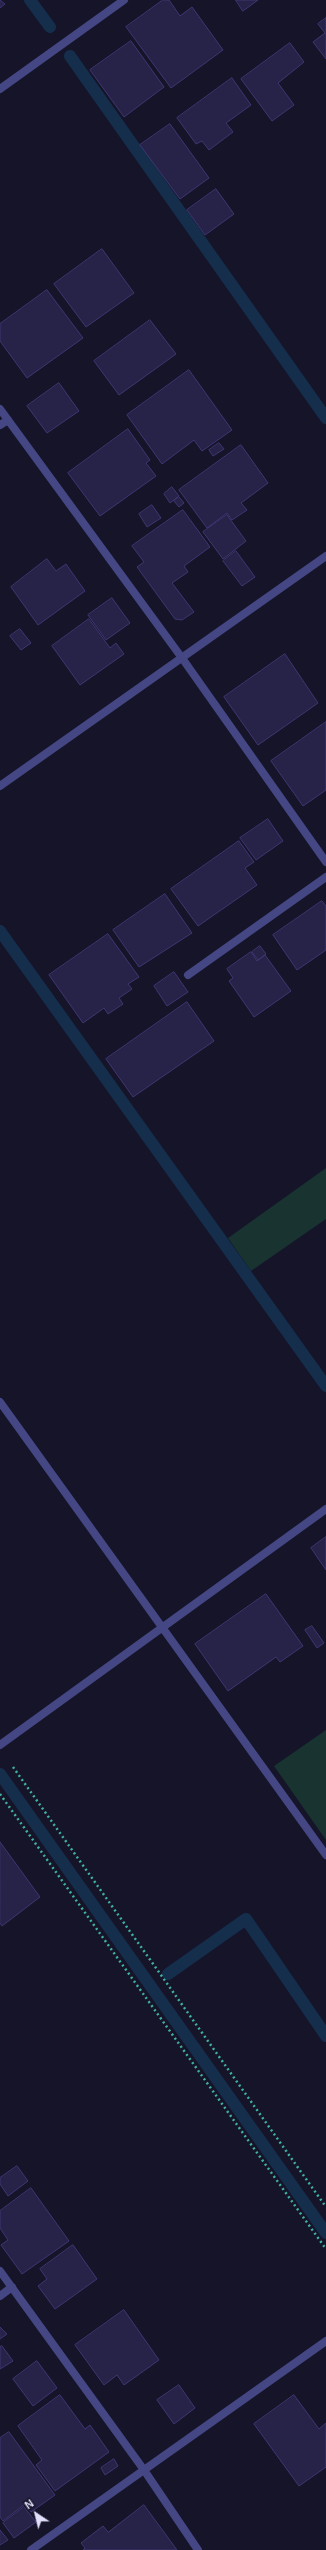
<!DOCTYPE html>
<style>
body{margin:0}
#map{position:relative;width:326px;height:2550px;overflow:hidden;background:#161429;font-family:Arial,sans-serif}
canvas{display:block}
.north{position:absolute;left:16px;top:2494px;width:40px;height:40px;-webkit-text-stroke:3px #161429;paint-order:stroke;rotate:325deg;font-size:11px;font-weight:700;line-height:16px;text-align:center;color:#e1e0fc}
.north::after{content:'';display:block;margin:auto;width:14px;height:18px;background:#e1e0fc;clip-path:polygon(50% 0,100% 100%,50% 72%,0 100%)}
</style>
<div id="map">
<canvas width="326" height="2550"></canvas>
<div class="north">N</div>
</div>
<script>
const g = document.querySelector('canvas').getContext('2d');
g.lineJoin = 'round';
function fillPath(path, color) { g.fillStyle = color; g.fill(path, 'evenodd'); }
function trace(path, color, width, dash) { g.strokeStyle = color; g.lineWidth = width; g.lineCap = dash ? 'butt' : 'round'; g.setLineDash(dash || []); g.stroke(path); }
fillPath(new Path2D(`
 M326 1168V1219L251 1271 228 1238Z
 M326 1730V1840L274 1766Z`), '#183330');
trace(new Path2D(`
 M30 0 50 27
 M70 56 326 418
 M0 931 326 1386
 M0 1774 326 2233
 M168 1974 246 1919 326 2036`), '#152e4c', 12);
const building = new Path2D(`
 M0 0 5 4 0 8Z
 M163 0H169L180 16 192 7 223 50 171 88 126 27Z
 M236 0H258L243 11Z
 M326 18V59L313 42 325 33 318 24Z
 M131 41 164 87 124 117 90 70Z
 M290 43 304 62 278 83 294 105 272 121 241 79Z
 M232 78 251 105 226 123 233 132 209 150 202 141 196 144 177 118Z
 M170 124 209 178 180 199 140 145Z
 M216 189 234 214 205 235 187 210Z
 M102 249 134 293 86 327 54 284Z
 M47 290 83 338 27 378 0 341V324Z
 M150 320 176 354 119 395 94 361Z
 M189 370 232 430 202 451 194 440 162 464 127 415Z
 M59 383 79 411 47 433 27 406Z
 M128 429 150 460 146 463 156 476 100 516 68 473Z
 M219 443 224 449 213 456 209 450Z
 M241 445 268 483 241 503 247 510 232 520 227 513 207 528 179 490Z
 M172 487 179 496 170 503 164 494Z
 M179 497 184 503 179 507 174 501Z
 M152 505 161 518 147 527 139 514Z
 M183 510 210 547 184 566 188 572 172 583 194 612 182 620 175 619 137 567 144 562 132 546Z
 M227 515 246 541 223 559 203 532Z
 M236 551 255 577 242 586 223 561Z
 M47 559 56 571 66 564 85 591 38 625 11 587Z
 M112 598 130 623 106 640 88 615Z
 M89 619 110 648 116 643 124 654 80 685 52 646Z
 M20 629 31 643 21 650 10 636Z
 M285 654 318 703 258 745 224 697Z
 M326 722V790L303 806 271 761Z
 M268 819 283 841 256 860 240 838Z
 M239 841 254 862 245 868 257 885 198 926 171 889Z
 M165 894 192 933 139 967 113 930Z
 M322 901 326 906V950L297 970 273 935Z
 M108 934 139 977 128 984 132 989 119 998 123 1004 108 1014 104 1008 83 1023 49 975Z
 M260 946 266 954 258 960 252 952Z
 M251 952 257 961 265 955 291 991 254 1017 229 981 233 978 227 969Z
 M174 972 188 992 167 1006 154 986Z
 M187 1002 214 1041 133 1097 106 1059Z
 M326 1537V1570L311 1548Z
 M266 1594 303 1646 280 1662 276 1657 228 1691 195 1644Z
 M312 1626 324 1643 317 1648 305 1630Z
 M0 1842 40 1897 2 1926 0 1923Z
 M17 2166 28 2181 8 2196 0 2184V2178Z
 M31 2188 69 2241 22 2274 1 2245 8 2240 0 2228V2211Z
 M73 2245 97 2279 55 2309 38 2286 47 2279 40 2269Z
 M124 2310 159 2360 124 2385 117 2375 104 2385 75 2345Z
 M0 2327 7 2334 0 2339Z
 M2 2346 13 2361 0 2369V2347Z
 M37 2361 57 2388 33 2406 13 2379Z
 M179 2385 195 2408 174 2424 157 2400Z
 M60 2395 85 2429 90 2425 109 2452 55 2491 36 2465 42 2460 18 2426Z
 M294 2395 319 2429 326 2423V2467L299 2486 254 2424Z
 M9 2432 55 2495 31 2512 25 2504 3 2521 0 2517V2438Z
 M114 2459 118 2466 105 2475 101 2468Z
 M144 2505 177 2550H83L85 2548 81 2543 103 2526 108 2532Z
 M24 2507 36 2522 14 2538 3 2523Z
 M0 2530 8 2540 0 2545Z`);
fillPath(building, '#272248');
trace(building, '#3e3772', 1);
trace(new Path2D(`
 M13 1767 326 2207
 M0 1794 326 2249`), '#3fb1a1', 2.5, [2, 3]);
trace(new Path2D(`
 M0 425 8 420
 M188 975 326 877
 M0 2296 12 2287`), '#444783', 8);
trace(new Path2D(`
 M0 89 124 0
 M0 409 182 658 326 862
 M0 1402 326 1855
 M0 1745 326 1509
 M0 2271 144 2470 198 2550
 M31 2550 326 2341`), '#444783', 8);
trace(new Path2D(`
 M0 786 326 556`), '#444783', 8);
</script>
